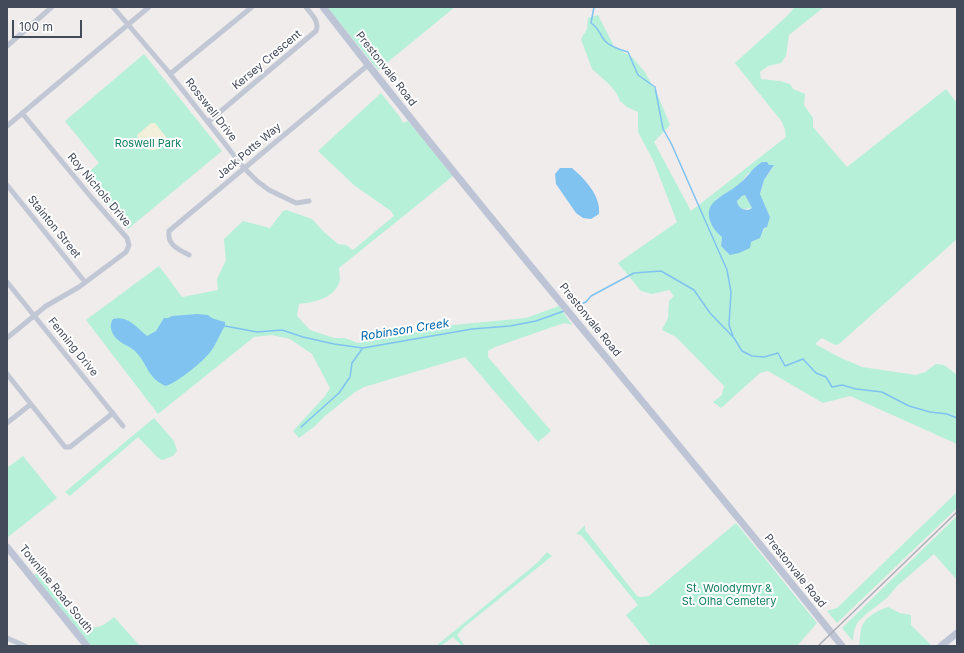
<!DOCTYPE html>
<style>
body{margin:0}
#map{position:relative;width:964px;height:653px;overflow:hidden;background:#efeceb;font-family:Inter,sans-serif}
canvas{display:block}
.frame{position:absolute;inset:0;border:8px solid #434a5a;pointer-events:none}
.scale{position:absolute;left:12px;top:20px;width:70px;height:18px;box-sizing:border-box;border:2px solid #434a5a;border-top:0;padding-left:5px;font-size:12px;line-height:14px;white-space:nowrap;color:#434a5a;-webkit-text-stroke:3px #fff;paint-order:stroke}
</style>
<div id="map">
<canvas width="964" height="653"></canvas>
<div class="frame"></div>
<div class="scale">100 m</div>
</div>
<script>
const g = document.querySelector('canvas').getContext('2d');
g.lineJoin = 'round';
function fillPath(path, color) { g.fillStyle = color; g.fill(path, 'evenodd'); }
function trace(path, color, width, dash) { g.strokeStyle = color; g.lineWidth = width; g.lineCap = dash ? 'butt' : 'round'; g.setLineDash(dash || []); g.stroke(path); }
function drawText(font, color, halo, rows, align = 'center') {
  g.font = font + ' Inter,sans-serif'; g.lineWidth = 4; g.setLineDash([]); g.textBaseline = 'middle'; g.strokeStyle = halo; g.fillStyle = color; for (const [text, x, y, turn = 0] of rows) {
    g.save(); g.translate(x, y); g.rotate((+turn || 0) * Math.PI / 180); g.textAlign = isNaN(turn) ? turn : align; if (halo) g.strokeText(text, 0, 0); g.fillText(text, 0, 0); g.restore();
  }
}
fillPath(new Path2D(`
 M327 7H455L378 70Z
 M795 7H824L789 35 786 56 781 63 768 66 760 72 761 79 780 81 790 84 793 89 805 94 804 105 813 118V127L847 167 946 89 957 103V239L839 344 835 345 822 338 815 344 839 357 862 367 916 375 925 372 936 364 944 365 957 375V444L850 396 823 403 768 371 760 373 721 408 713 402 722 395 724 386 676 337 662 330 668 318 669 301 674 296 669 290 652 294 641 291 618 263 677 222 654 162 638 132V112L627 107 620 101 617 94 609 84 592 69 581 39 587 29 588 18 598 15 614 46 633 58 645 72 659 98 670 125 654 142 691 211 786 137 785 130 782 122 735 63 786 17ZM774 166 764 180 760 195 770 217 760 238 751 242 721 246 722 237 715 200 740 184 748 173Z
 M144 54 222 151 128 229 83 177 99 163 65 121Z
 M381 93 400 117 403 123 408 121 453 176 339 268C339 272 341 279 339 283 333 299 314 302 299 304L297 316 310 330 334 338H345L358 343 453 325 526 318 559 306 572 325 564 323 495 347 488 351V357L551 431 538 442 465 357 364 387 355 392 325 416 315 426 299 438 293 431 325 396 330 388 312 354 290 339 272 335 254 337 158 414 86 320 159 266 182 297 218 290 217 279 226 260 224 239 243 221 270 228 283 211 286 210 312 219 325 233 338 244 346 245 353 250 394 216 391 211 355 186 318 151Z
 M745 195 746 197 752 208 742 209 738 205 737 201 742 196Z
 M154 418 174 441 177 451 173 456 162 460 158 458 138 437 70 496 65 492Z
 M23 456 57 498 8 537 7 536V468Z
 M957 492V508L837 623 827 611 837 608Z
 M957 516V580L934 554 897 586 887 598 866 614 857 623 854 631 853 641 842 628Z
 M736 523 817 623 797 646H651L626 615 638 605 581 535 576 534 585 525V530L637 596 641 597 649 596Z
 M547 552 552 556 463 628 457 635 465 646H462L453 637 441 646H436L537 563Z
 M37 573C44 581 75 623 81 625 95 631 104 626 114 617L140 646H91L34 575Z
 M888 607 900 613 911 615V625L932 646H859C860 640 860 632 862 626 866 616 879 610 888 607Z`), '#b6f0d8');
fillPath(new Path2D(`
 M151 123H155L167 138C160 156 141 153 137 135Z`), '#f2efda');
fillPath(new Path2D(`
 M762 162H767L769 165H774L764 180 760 194 770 217 767 227 764 228 760 238 751 242 750 248 739 253 730 255 721 246 722 237C711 228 702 211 716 200 723 194 732 190 739 184 748 177 752 168 762 162ZM745 195 752 208 748 210 742 209 738 205 737 201 742 196Z
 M560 168H572C585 179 601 196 599 214L591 219 583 218 576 213 556 184 555 174Z
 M197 314 208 315C211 319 219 320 225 322V326C220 333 217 343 211 351 204 361 178 382 166 386 147 378 148 364 135 351 128 345 118 343 113 334 110 328 110 324 113 319 128 315 137 328 147 336L156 331 164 318H168L172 316Z`), '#80c2f0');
trace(new Path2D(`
 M594 7 591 23C600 29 599 34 605 41 610 47 621 50 628 52L638 75 655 87 663 129 671 143 727 270 731 292 729 325 733 336
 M573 307 586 302 591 296 634 273 661 271 694 290 710 313 734 338 742 351 752 356 764 357 778 353 785 366 803 359 816 373 826 377 832 387 842 385 856 389 882 392 909 406 930 412 947 414 957 418
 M225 326 257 332 282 330 303 337 334 344 363 348 472 329 510 326 536 321 564 311
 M301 427 339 393 350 377 352 363 362 349`), '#80c2f0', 1.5);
trace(new Path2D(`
 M113 7 166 69 244 168 257 181 269 190 296 203 309 201
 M7 46 52 7
 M170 74 252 7
 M208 122 316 31C320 22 311 14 306 7
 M7 126 149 7
 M7 185 85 282
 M189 255C178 249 167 245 169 231L368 65
 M7 282 123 426
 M7 338 46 306 79 287 126 252 129 245 127 238 91 197 22 113
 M7 374 65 447H70L113 413
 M7 423 31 404
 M7 638 25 646`), '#c1c7d4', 5);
trace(new Path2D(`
 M323 7C491 224 671 432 842 646
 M7 547 87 646
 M941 646 957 633`), '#bdc4d6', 7);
trace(new Path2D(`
 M818 646 957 512`), '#adafb7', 1.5);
drawText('11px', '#434a5a', '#fff', [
 ["Kersey Crescent",267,60,-40],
 ["Prestonvale Road",386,69,52],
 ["Rosswell Drive",211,110,52],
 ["Jack Potts Way",249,151,-40],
 ["Roy Nichols Drive",99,190,50],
 ["Stainton Street",54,227,51],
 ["Prestonvale Road",590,320,51],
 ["Fenning Drive",73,347,51],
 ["Prestonvale Road",795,571,51],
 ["Townline Road South",56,589,51]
]);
drawText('11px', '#117e5e', '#fff', [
 ["Roswell Park",148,144],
 ["St. Wolodymyr &",729,589],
 ["St. Olha Cemetery",729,602]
]);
drawText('italic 12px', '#0466ac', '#fff', [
 ["Robinson Creek",405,330,-9]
]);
</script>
